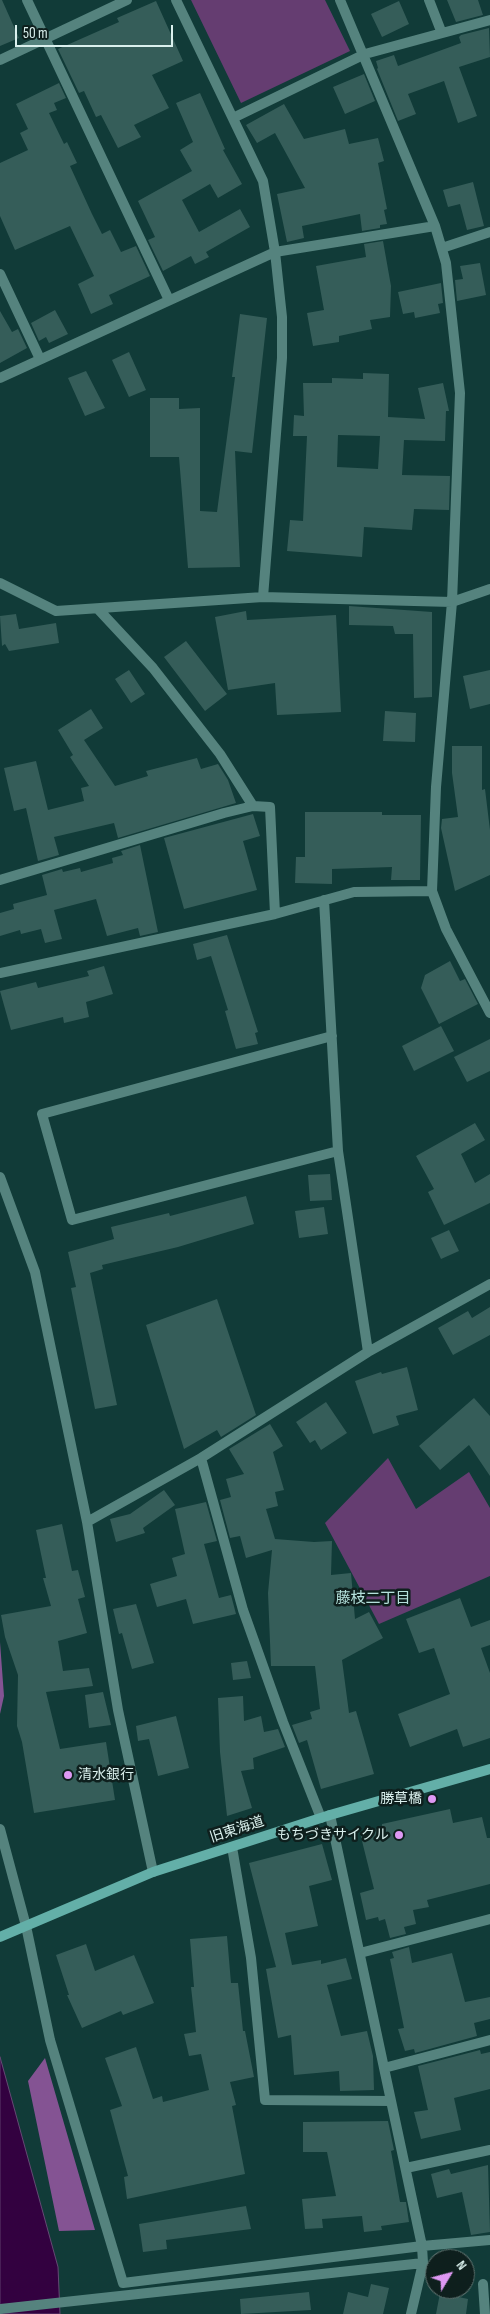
<!DOCTYPE html>
<meta charset="utf-8">
<style>
body{margin:0}
#map{position:relative;width:490px;height:2314px;overflow:hidden;background:#113b38;font-family:"Sofia Sans Condensed",sans-serif}
canvas{display:block}
.north{position:absolute;left:425px;top:2249px;width:50px;height:50px;box-sizing:border-box;background:#0e1f1d;border:1px solid #607370;border-radius:50%;rotate:53deg;font-size:14px;font-weight:700;line-height:20px;text-align:center;color:#daf0ed}
.north::after{content:'';display:block;margin:auto;width:18px;height:22px;background:#de98f3;clip-path:polygon(50% 0,100% 100%,50% 72%,0 100%)}
.scale{position:absolute;left:15px;top:25px;width:158px;height:22px;box-sizing:border-box;border:2px solid #daf0ed;border-top:0;padding-left:6px;font-size:15px;line-height:18px;white-space:nowrap;color:#daf0ed;-webkit-text-stroke:4px #0e1f1d;paint-order:stroke}
</style>
<div id="map">
<canvas width="490" height="2314"></canvas>
<div class="north">N</div>
<div class="scale">50 m</div>
</div>
<script>
const g = document.querySelector('canvas').getContext('2d');
g.lineJoin = 'round';
function fillPath(path, color) { g.fillStyle = color; g.fill(path, 'evenodd'); }
function trace(path, color, width, dash) { g.strokeStyle = color; g.lineWidth = width; g.lineCap = dash ? 'butt' : 'round'; g.setLineDash(dash || []); g.stroke(path); }
function drawText(font, color, halo, rows, align = 'center') {
  g.font = font + ' "Sofia Sans Condensed","Noto Sans JP",sans-serif'; g.lineWidth = 5; g.setLineDash([]); g.textBaseline = 'middle'; g.strokeStyle = halo; g.fillStyle = color; for (const [text, x, y, turn = 0] of rows) {
    g.save(); g.translate(x, y); g.rotate((+turn || 0) * Math.PI / 180); g.textAlign = isNaN(turn) ? turn : align; if (halo) g.strokeText(text, 0, 0); g.fillText(text, 0, 0); g.restore();
  }
}
fillPath(new Path2D(`
 M191 0H325L350 51 241 103Z
 M388 1458 416 1509 469 1472 490 1508V1576L379 1624 325 1523Z`), '#653d71');
fillPath(new Path2D(`
 M0 1642 4 1696 0 1714Z
 M45 2058 95 2230 59 2231 28 2081Z`), '#845393');
const water = new Path2D(`
 M0 2057 58 2267 60 2314H2L0 2304Z`);
fillPath(water, '#330140');
trace(water, '#654974', 1);
fillPath(new Path2D(`
 M0 0H2L19 38 0 46Z
 M447 0H478L483 15 456 22Z
 M156 1 183 61 152 75 169 108 134 125 141 137 118 148 101 115 96 117 84 91 79 93 58 49 119 22 117 18Z
 M399 1 409 24 382 37 371 14Z
 M489 28 490 57 459 67 477 116 458 123 444 81 408 94 416 114 398 121 377 69 378 68 376 61 394 55 398 66 461 43 459 37 461 35Z
 M364 74 375 101 345 114 333 87Z
 M59 83 66 98 54 103 57 110 49 113 64 144 67 142 77 163 70 166 92 214 102 234 110 230 121 252 136 246 150 276 109 295 113 304 91 314 78 284 94 276 70 226 15 250 0 216V163L28 150 20 133 28 129 16 104Z
 M200 93 225 149 223 150 242 184 218 198 210 184 182 200 199 232 240 209 250 227 206 252 209 257 195 264 191 256 163 271 148 240 155 237 138 201 192 171 180 150 193 142 176 103Z
 M284 104 304 139 345 129 349 144 378 138 384 161 378 163 387 209 384 210 387 224 380 225V228L362 231 360 214 302 226 304 238 287 242 277 194 305 188 275 133 257 143 246 125Z
 M473 182 484 226 467 230 460 204 448 207 443 190Z
 M383 241 391 286 390 317 370 320 372 329 339 336V342L313 346 307 313 324 310 316 266 366 257 364 244Z
 M480 263 486 295 457 301 455 280 463 279 460 266Z
 M441 283 443 303 438 304 440 313 415 318 414 312 403 314 398 292Z
 M55 310 68 334 49 343 46 337 39 341 31 323Z
 M0 311 12 332 18 329 27 348 0 363Z
 M240 314 267 318 252 453 235 451 240 567 188 568 179 457H150V398H179V409L200 408V511L217 512 235 377H232Z
 M129 352 146 390 129 397 112 360Z
 M86 371 105 408 85 416 68 378Z
 M363 373 389 374 388 417 425 419 418 388 443 383 449 411H446L445 441 404 440 402 475 450 476 449 510 414 509 412 530 364 527 362 557 287 551 290 520 303 521 307 436H293L294 415 304 416 303 383H332V378L363 379ZM338 435 380 436 378 469 337 467Z
 M349 606 432 612V697L414 698 413 634H395L393 626 349 625Z
 M246 611 247 620 336 615 341 712 277 715 275 683 228 690 215 617Z
 M16 614 19 629 56 623 59 643 9 651 5 644 2 646 0 616Z
 M186 641 227 694 205 711 164 657Z
 M129 670 145 694 131 703 115 679Z
 M490 670V704L470 709 463 676Z
 M91 709 103 728 84 740 115 786 148 776 146 771 197 758 201 769 218 764 228 780 236 803 118 838 114 823 54 837 59 855 38 861 26 808 14 811 4 768 36 761 48 810 84 801 81 788 89 786 70 757 73 755 58 730Z
 M385 711 416 713 415 742 383 741Z
 M452 746H482V790L485 789 490 830V875L455 891 441 828 442 819 458 817 452 773Z
 M305 812H382V815H421L420 880H391L392 867 332 869V884L295 883 296 857H305Z
 M253 814 260 836 243 841 257 890 184 909 164 838Z
 M140 845 158 932 140 936 138 928 107 936 96 899 54 910 62 939 45 943 41 929 21 934 20 930 0 936V913L14 909 13 904 47 895 42 875 62 869 63 872 80 868 81 872 113 863 112 858 123 855 121 851Z
 M227 935 258 1032 255 1033 258 1044 236 1049 225 1011 228 1010 211 956 197 960 193 944Z
 M450 961 460 981 465 979 478 1004 439 1024 421 988 425 975Z
 M104 966 113 994 86 1002 89 1017 64 1023 63 1017 11 1030 0 991 36 982 38 988 89 976 87 971Z
 M441 1026 454 1051 414 1071 402 1046Z
 M490 1039V1071L467 1082 454 1057Z
 M475 1123 485 1140 461 1154 475 1183 490 1174V1203L444 1225 428 1192 434 1189 416 1156Z
 M330 1174 332 1200 310 1201 308 1175Z
 M246 1196 254 1224 178 1247 102 1265 103 1269 90 1273 117 1405 95 1409 71 1288 76 1287 68 1252 114 1239 111 1227 169 1213 170 1216Z
 M324 1207 328 1234 299 1238 295 1211Z
 M449 1230 459 1251 441 1259 431 1238Z
 M217 1299 256 1415 221 1437 217 1430 184 1449 146 1325Z
 M490 1307V1335L453 1355 438 1328 468 1311 472 1318Z
 M407 1367 418 1410 396 1416 399 1425 373 1434 355 1381 381 1372 382 1374Z
 M474 1398 490 1416V1476L469 1445 440 1470 419 1446Z
 M326 1402 347 1433 321 1450 315 1440 310 1443 296 1422Z
 M270 1424 283 1446 273 1452 284 1490 275 1492 278 1506 266 1509 275 1539 314 1542 332 1541 331 1575 351 1573 355 1619 369 1612 383 1638 342 1660 349 1713 356 1711 374 1774 321 1789 307 1740 299 1743 292 1725 312 1719 310 1712 320 1709 315 1666H271L268 1593 272 1550 246 1558 240 1536 230 1538 220 1500 231 1497 226 1479 244 1474 229 1449Z
 M164 1490 175 1505 143 1528 145 1533 116 1542 110 1519 130 1514Z
 M206 1502 217 1541 204 1544 219 1598 231 1595 236 1614 193 1624 186 1599 157 1607 150 1584 177 1576 172 1558 185 1554 175 1509Z
 M62 1524 72 1571 78 1570 85 1597 78 1599 87 1633 58 1641 63 1671 89 1668 93 1686 46 1692 60 1749 106 1742 115 1800 34 1813 22 1742 17 1726 18 1675 5 1637 1 1615 51 1606 43 1578H46L36 1530Z
 M460 1598 471 1627 490 1620V1645L481 1648 490 1673V1738L463 1747 457 1729 410 1747 398 1714 450 1694 434 1648 419 1653 406 1619Z
 M136 1604 154 1663 132 1669 122 1633 119 1634 113 1609Z
 M247 1661 251 1678 233 1680 231 1663Z
 M103 1692 111 1725 89 1728 85 1695Z
 M243 1696 244 1721 261 1716 264 1732 278 1729 285 1747 253 1758 254 1769 241 1771 252 1808 227 1816 220 1752 218 1698Z
 M176 1716 189 1768 158 1776 149 1739 138 1741 136 1726Z
 M450 1809 453 1823 482 1817 487 1838H490V1884L427 1900 429 1907 413 1910 416 1924 404 1927 406 1934 390 1938 385 1919 379 1921 378 1917 366 1920 360 1893 374 1889 360 1833 382 1827V1824Z
 M322 1844 332 1880 309 1886 318 1926 285 1933 292 1965 321 1960V1964L346 1958 352 1979 327 1985 341 2036 367 2031 373 2056 374 2090 340 2091 339 2071 294 2075 291 2035 278 2038 266 1969 276 1967 249 1863Z
 M227 1936 231 1983H238L243 2031H245L254 2077 230 2082 236 2105 232 2106 245 2174 127 2199 124 2177 128 2176 110 2110 122 2106 105 2058 136 2047 153 2099 162 2096 163 2102 209 2090 201 2054 189 2056 184 2034 196 2032 191 1987H194L190 1939Z
 M86 1944 95 1971 134 1955 154 2003 123 2015 121 2011 82 2028 67 1995H69L56 1955Z
 M409 1947 412 1963 452 1953 465 2002 490 1997V2019L474 2023 477 2036 415 2053 414 2049 405 2051 398 2029 404 2028 390 1959 394 1958 392 1952Z
 M480 2050 481 2054 490 2052V2089L454 2098 461 2130 421 2139 414 2112 428 2110 418 2066Z
 M388 2121 394 2150 391 2151 400 2202H406L409 2222 381 2226 382 2230 364 2232 362 2216 322 2219 323 2228 305 2229 302 2199 336 2196 327 2152H303V2122Z
 M488 2165 490 2232 471 2235 462 2192 437 2198 431 2174 449 2169 451 2174Z
 M246 2206 251 2229 166 2240 167 2249 143 2252 139 2224Z
 M371 2284 389 2288 383 2314H343L348 2292 368 2297Z
 M309 2292 311 2310 241 2314 240 2299Z
 M440 2293 468 2299 466 2314H436Z`), '#355d59');
trace(new Path2D(`
 M27 0 169 300
 M176 0 263 181 275 252 282 317V358L263 597
 M340 0 435 226 446 263 460 393 452 602 436 787 432 891 446 929 490 1013
 M429 0 441 31
 M0 60 127 0
 M233 118 365 54 490 20
 M442 248 490 232
 M0 274 40 359
 M0 378 275 252 435 226
 M0 583 56 611 263 597 452 602 490 589
 M98 609 153 668 220 754 253 806
 M0 880 224 813 253 806 270 807 275 914
 M324 900 338 1151 368 1352
 M0 973 275 914 354 892 432 891
 M332 1036 42 1114 72 1220 338 1151
 M0 1177 35 1272 87 1522 118 1710 153 1872
 M201 1458 243 1610 283 1722 321 1818
 M87 1522 201 1458 368 1352 490 1284
 M330 1815 422 2246 423 2263 411 2314
 M0 1829 26 1926 50 2040 123 2283 422 2246 490 2240
 M232 1847 251 1958 265 2100 391 2101
 M360 1953 490 1919
 M384 2068 490 2040
 M406 2168 490 2150
 M483 2284 485 2314
 M0 2309 423 2263`), '#55837e', 10);
trace(new Path2D(`
 M0 1937 153 1872 330 1815 490 1769`), '#63afa8', 10);
for (const [x, y, r, color] of [
 [68,1775,5,"#de98f3"],
 [432,1799,5,"#de98f3"],
 [399,1835,5,"#de98f3"]
]) { const dot = new Path2D(); dot.arc(x, y, r, 0, 2 * Math.PI); g.fillStyle = color; g.fill(dot); trace(dot, '#0e1f1d', 2); }
drawText('14px', '#daf0ed', '#0e1f1d', [
 ["清水銀行",78,1775,"left"],
 ["勝草橋",422,1799],
 ["もちづきサイクル",389,1835]
], 'right');
drawText('14px', '#daf0ed', '#0e1f1d', [
 ["旧東海道",237,1830,-18]
]);
drawText('15px', '#b4e0db', '#0e1f1d', [
 ["藤枝二丁目",373,1599]
]);
</script>
